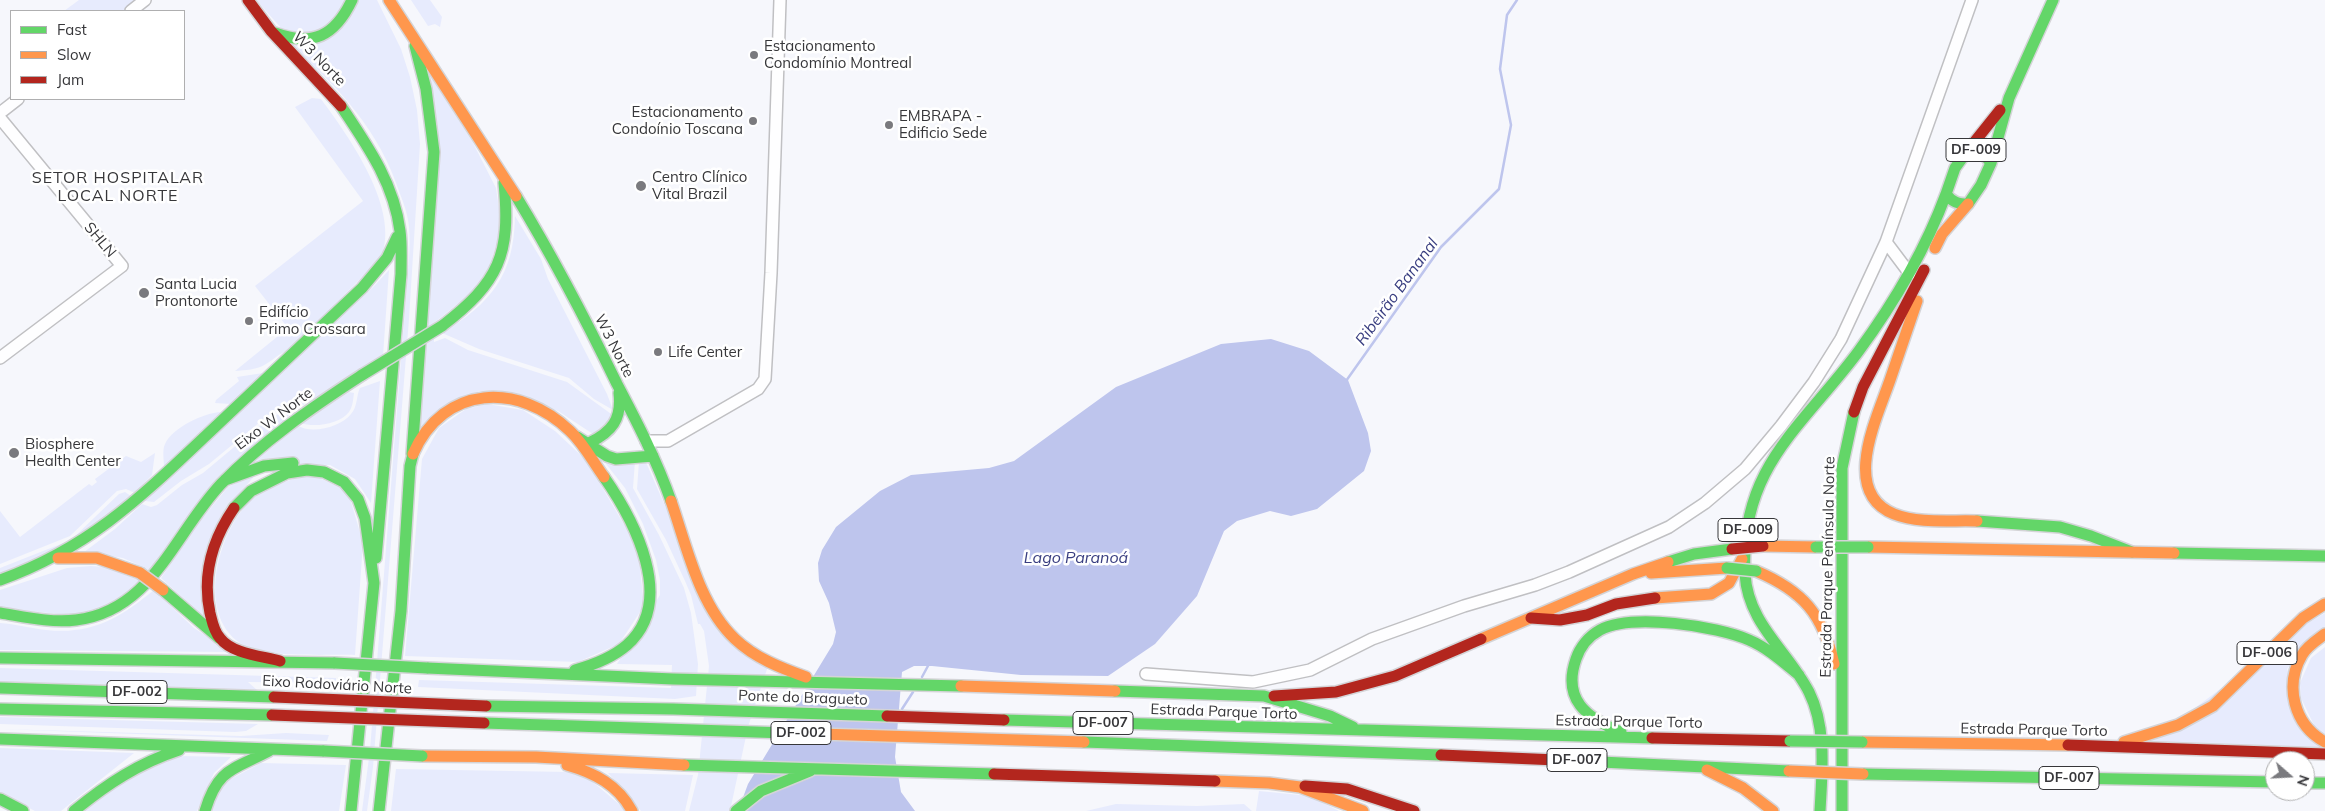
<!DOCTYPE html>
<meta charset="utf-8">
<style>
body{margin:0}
#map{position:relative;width:2325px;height:811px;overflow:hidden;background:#f6f7fc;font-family:Mulish,sans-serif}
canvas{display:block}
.legend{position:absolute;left:10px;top:10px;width:175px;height:90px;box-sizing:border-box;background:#fff;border:1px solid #afafb0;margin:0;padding:6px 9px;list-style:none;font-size:15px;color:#37373a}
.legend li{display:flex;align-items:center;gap:10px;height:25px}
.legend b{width:25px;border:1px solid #afafb0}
.north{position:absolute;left:2265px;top:751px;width:50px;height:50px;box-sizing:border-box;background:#fff;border:1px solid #afafb0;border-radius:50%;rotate:109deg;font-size:14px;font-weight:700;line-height:20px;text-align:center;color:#37373a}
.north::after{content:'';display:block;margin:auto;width:18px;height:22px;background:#7a7a7e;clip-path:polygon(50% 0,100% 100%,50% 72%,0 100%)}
</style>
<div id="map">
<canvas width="2325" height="811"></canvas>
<ul class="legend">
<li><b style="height:6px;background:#63d668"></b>Fast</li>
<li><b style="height:6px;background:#ff974d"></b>Slow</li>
<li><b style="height:6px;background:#b3261e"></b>Jam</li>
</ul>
<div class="north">N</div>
</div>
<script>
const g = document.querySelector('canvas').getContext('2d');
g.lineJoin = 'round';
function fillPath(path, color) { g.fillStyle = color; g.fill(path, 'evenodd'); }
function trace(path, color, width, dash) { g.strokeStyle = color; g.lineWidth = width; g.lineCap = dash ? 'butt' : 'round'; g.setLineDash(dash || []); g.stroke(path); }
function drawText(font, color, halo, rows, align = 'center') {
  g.font = font + ' Mulish,sans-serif'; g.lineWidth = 5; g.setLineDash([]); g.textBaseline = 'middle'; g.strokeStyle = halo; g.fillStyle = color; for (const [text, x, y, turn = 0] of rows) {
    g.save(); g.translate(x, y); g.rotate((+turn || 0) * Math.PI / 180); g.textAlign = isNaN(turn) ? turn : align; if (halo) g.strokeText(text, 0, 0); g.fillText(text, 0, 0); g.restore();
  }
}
fillPath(new Path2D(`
 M79 0H138L124 11H64Z
 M256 0H347L332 23 309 34 282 29Z
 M358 0H377L401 49 410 77 417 110 420 144 409 319 373 767 367 811H362L370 750 407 284C408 266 411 246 409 227 408 215 404 204 400 194 380 131 339 87 290 45H308Z
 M411 0H430L442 17 440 27 435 24 428 26Z
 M430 75 472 141 496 188 502 228 484 283 434 323V342L445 338 468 350 567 382 614 416 593 434 558 411 479 391 416 445Z
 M312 98 321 99C349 137 401 209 381 258L289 351C278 353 275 359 266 364 257 370 245 370 235 371L288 328 255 286 363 201 295 107Z
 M515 216 541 259 548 279 607 394 613 410 594 399 569 378 479 349 442 333C491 303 514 276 515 216Z
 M389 270 383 356 292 412 285 407 277 408 209 464 181 481 154 502 145 501 374 286Z
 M263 373 230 404 215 403 216 400 239 381 237 377Z
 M380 381 371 503 355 479 330 465H249L297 425C311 435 341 427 351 414 358 406 356 396 360 388Z
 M349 392 354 393C353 400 353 406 349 412 340 424 314 428 301 423Z
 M487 404 523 410 555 431 586 460 638 548 644 606 619 644 578 662 405 656 422 459 439 428 466 409Z
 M283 411 289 415 149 570 123 558 84 552 115 529 142 504 151 507 157 505 182 485 203 473 257 428Z
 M221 412 164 467C164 460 162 450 165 444 173 427 204 413 221 412Z
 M155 453 152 475 135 493 126 489 117 491 70 536 0 564V511L20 537 89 484 92 486 97 482 95 479 126 456 141 462Z
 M599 455 635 461 633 488 659 535 684 588 691 613 698 664 696 696 675 699 418 687 419 680 671 688 672 665 617 664 660 595V580L656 560 643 524 625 488Z
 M645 460 670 517 698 592 768 666 748 727 730 811H689L698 775 709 666 704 631 700 624H698L691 595 685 581 666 540 637 489 639 461Z
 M257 473 221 515 208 621 161 578 199 522 228 487Z
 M313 475 348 491 363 543 355 655C328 654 267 658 245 646 194 619 217 533 250 501 267 485 291 479 313 475Z
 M125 492 131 496 84 537 0 575V568L71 540 119 494Z
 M91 566 105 567 142 581 108 606 77 616 0 608V590L67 568Z
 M154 590 194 628 231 652 0 650V623C15 624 30 628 46 630 92 635 120 618 154 590Z
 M2325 613V627L2287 669 2325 748 2147 744 2308 623Z
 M2325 647V735L2310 723 2301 705 2300 683 2311 658Z
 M0 668 336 678V683L248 682 257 690 0 682Z
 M0 717 258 724 246 731 235 732 0 724Z
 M0 729 241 736 286 733 329 735 327 741Z
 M0 748 134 753 61 811H35L0 793Z
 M179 756 231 757 214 773 197 811H82L126 775Z
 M261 763 346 765 339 811H210L221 784Z
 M396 769 568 772 586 776 627 811H391Z
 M608 773 693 775 685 811H641Z
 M1259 791 1310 796 1339 811H1256Z
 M1116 804 1197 806 1244 804 1252 811H1086Z`), '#e7ebfd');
fillPath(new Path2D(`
 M1271 339 1309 351 1348 380 1368 433 1371 451 1364 471 1317 509 1291 516 1270 511 1237 521 1224 531 1197 596 1155 644 1108 676 1021 675 932 666H914L902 672 895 757 901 792 915 811H738L748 784 833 644 836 632 829 603 819 581 818 563 822 550 836 527 880 491 911 475 989 468 1014 461 1116 387 1221 344Z`), '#bec5ed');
trace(new Path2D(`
 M1346 381 1441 247 1499 189 1511 125 1500 69 1507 15 1517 0
 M922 677 929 664
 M902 709 913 692`), '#bec5ed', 2.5);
const street = new Path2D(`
 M131 11 145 0
 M0 113 18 99
 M0 118 122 266 0 358
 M1886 242 1910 274
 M646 441H668L758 389 765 379 771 273 780 0
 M1146 674 1253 682 1310 670 1372 639 1464 606 1535 585 1569 572 1669 527 1705 503 1745 469 1781 426 1814 382 1841 339 1886 242 1972 0`);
const fast = new Path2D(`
 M275 33C313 47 335 36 352 0
 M341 106C367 145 394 183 400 231 402 245 401 260 401 274L376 558
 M1968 150 1982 152 1991 163 1981 185 1968 204C1958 204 1952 202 1946 194L1955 168Z
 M1991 163 2009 98 2053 0
 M516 196C553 257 586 320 617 384 637 422 657 461 671 501
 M442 326C499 282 511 255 504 183
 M577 437 607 456 616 459 653 456
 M589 443C612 432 622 419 619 393
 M412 454 434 152 426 89 415 46
 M225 480 264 466 293 463
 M234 508 251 491 287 473 307 470 324 472 344 482 358 499 365 518 374 583 351 811
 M1977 521 2060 527 2091 536 2132 552
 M2174 553 2325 556
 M1668 562 1694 554 1732 549
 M0 580C92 547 144 494 214 428 263 382 312 335 362 288L387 258 397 237
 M163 590 219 638
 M0 613C25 617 51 623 76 620 152 611 174 534 221 484 263 441 311 408 362 375
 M0 658 335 663
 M427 668 673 679 961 686
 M575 670C593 665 612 658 627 645 677 601 634 520 604 477
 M0 688 274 697
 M1115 691 1264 696 1330 716 1353 727
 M486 706 673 709 887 716
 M0 709 272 715
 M1004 720 1652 738
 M484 723 786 733
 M1621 732C1586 718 1562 699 1576 659 1580 647 1589 636 1600 630 1632 613 1717 626 1749 640 1768 648 1783 662 1799 675
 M0 739 324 751
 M1084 742 1441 755
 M1580 761 1789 771
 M684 765 994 774
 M1863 774 2275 782
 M2305 783H2325
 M0 799 23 811
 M74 811C107 784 139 763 179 750
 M205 811C218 768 233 770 269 751
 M379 811 401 611 410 466 413 454
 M736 811 761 791 810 771
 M1820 811C1822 772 1827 728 1809 692 1788 651 1748 624 1745 574 1739 468 1802 427 1858 352 1894 303 1925 251 1946 194
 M1842 811V468L1854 412`);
const slow = new Path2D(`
 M389 0 516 196
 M1935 248 1942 234 1968 204
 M1917 301C1908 327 1899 354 1890 380 1877 418 1840 492 1894 514 1919 524 1951 520 1977 521
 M413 454C444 384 519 382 570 431 584 444 593 462 604 477
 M671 501C687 547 699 605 735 639 755 658 781 668 806 677
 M1763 546 1816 547
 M1868 547 2174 553
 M58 558H97L140 573
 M1756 571C1803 591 1823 614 1834 664
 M1651 573 1727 568
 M1655 598 1711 594 1729 583 1742 559
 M2325 634C2317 640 2307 646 2302 655 2284 686 2294 725 2325 742
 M1481 639 1633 574 1668 562
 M961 686 1115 691
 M786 733 1084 742
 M1862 742 2068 745
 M2124 742 2178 725 2213 706 2303 618 2325 604
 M422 756 536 757 684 765
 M567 765C595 773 618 785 632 811
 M1707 770 1743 788 1773 811
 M1215 781 1269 783 1300 787 1363 811`);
const jam = new Path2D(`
 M248 0 271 31 341 106
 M1968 150 2000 110
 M1854 412 1863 387 1924 270
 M234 508C212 540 202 575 210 613 212 621 214 632 220 638 232 654 262 656 280 661
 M1531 618 1560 620 1587 615 1616 604 1655 598
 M1274 696 1336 692 1395 676 1481 639
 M887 716 1004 720
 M1652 738 1790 741
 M2068 745 2325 754
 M1441 755 1580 761
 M994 774 1215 781
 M1305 786 1347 789 1414 811`);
trace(street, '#c0c0c3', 14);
trace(fast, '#d4d4d7', 14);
trace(slow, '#d4d4d7', 14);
trace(jam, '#d4d4d7', 14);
trace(street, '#fefeff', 11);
trace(fast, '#63d668', 11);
trace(slow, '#ff974d', 11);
trace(jam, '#b3261e', 11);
const fastBridge = new Path2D(`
 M362 375 442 326
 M1816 547H1868
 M1727 568 1756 571
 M335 663 427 668
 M1790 741 1862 742
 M324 751 422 756`);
const slowBridge = new Path2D(`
 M140 573 163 590
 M1789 771 1863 774`);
const jamBridge = new Path2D(`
 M1732 549 1763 546
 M274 697 486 706
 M272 715 484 723`);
trace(fastBridge, '#d4d4d7', 14, []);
trace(slowBridge, '#d4d4d7', 14, []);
trace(jamBridge, '#d4d4d7', 14, []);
trace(fastBridge, '#63d668', 11);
trace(slowBridge, '#ff974d', 11);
trace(jamBridge, '#b3261e', 11);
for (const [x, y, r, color] of [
 [754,55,5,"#7a7a7e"],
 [753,121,5,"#7a7a7e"],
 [889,125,5,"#7a7a7e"],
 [641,186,6,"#7a7a7e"],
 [144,293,6,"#7a7a7e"],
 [249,321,5,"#7a7a7e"],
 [658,352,5,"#7a7a7e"],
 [14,453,6,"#7a7a7e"]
]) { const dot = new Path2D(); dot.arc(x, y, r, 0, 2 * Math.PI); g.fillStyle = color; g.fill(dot); trace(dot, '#fff', 2); }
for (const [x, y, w] of [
 [1976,150,60],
 [1748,530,60],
 [2267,653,60],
 [137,692,60],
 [1103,723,60],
 [801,733,60],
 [1577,760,60],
 [2069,778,60]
]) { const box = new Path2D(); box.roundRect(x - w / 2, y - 11.5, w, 23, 4); g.fillStyle = '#fff'; g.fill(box); trace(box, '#37373a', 1); }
drawText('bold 14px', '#37373a', null, [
 ["DF-009",1976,150],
 ["DF-009",1748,530],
 ["DF-006",2267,653],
 ["DF-002",137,692],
 ["DF-007",1103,723],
 ["DF-002",801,733],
 ["DF-007",1577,760],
 ["DF-007",2069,778]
]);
drawText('15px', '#37373a', '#fff', [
 ["Estacionamento",764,46],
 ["Condomínio Montreal",764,63],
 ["Estacionamento",743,112,"right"],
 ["Condoínio Toscana",743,129,"right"],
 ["EMBRAPA -",899,116],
 ["Edificio Sede",899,133],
 ["Centro Clínico",652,177],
 ["Vital Brazil",652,194],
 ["Santa Lucia",155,284],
 ["Prontonorte",155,301],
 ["Edifício",259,312],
 ["Primo Crossara",259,329],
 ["Life Center",668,352],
 ["Biosphere",25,444],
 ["Health Center",25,461]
], 'left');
drawText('15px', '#37373a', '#fff', [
 ["W3 Norte",319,59,46],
 ["SHLN",100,240,50],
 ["W3 Norte",614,346,63],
 ["Eixo W Norte",274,419,-37],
 ["Estrada Parque Península Norte",1828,567,-89],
 ["Eixo Rodoviário Norte",337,685,3],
 ["Ponte do Bragueto",803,698,2],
 ["Estrada Parque Torto",1224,712,2],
 ["Estrada Parque Torto",1629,722,1],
 ["Estrada Parque Torto",2034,730,1]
]);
g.letterSpacing = '1px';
drawText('16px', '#37373a', '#fff', [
 ["SETOR HOSPITALAR",118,178],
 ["LOCAL NORTE",118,196]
]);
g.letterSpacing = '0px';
drawText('italic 16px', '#393e80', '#fff', [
 ["Ribeirão Bananal",1397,292,-54],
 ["Lago Paranoá",1076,558]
]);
</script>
